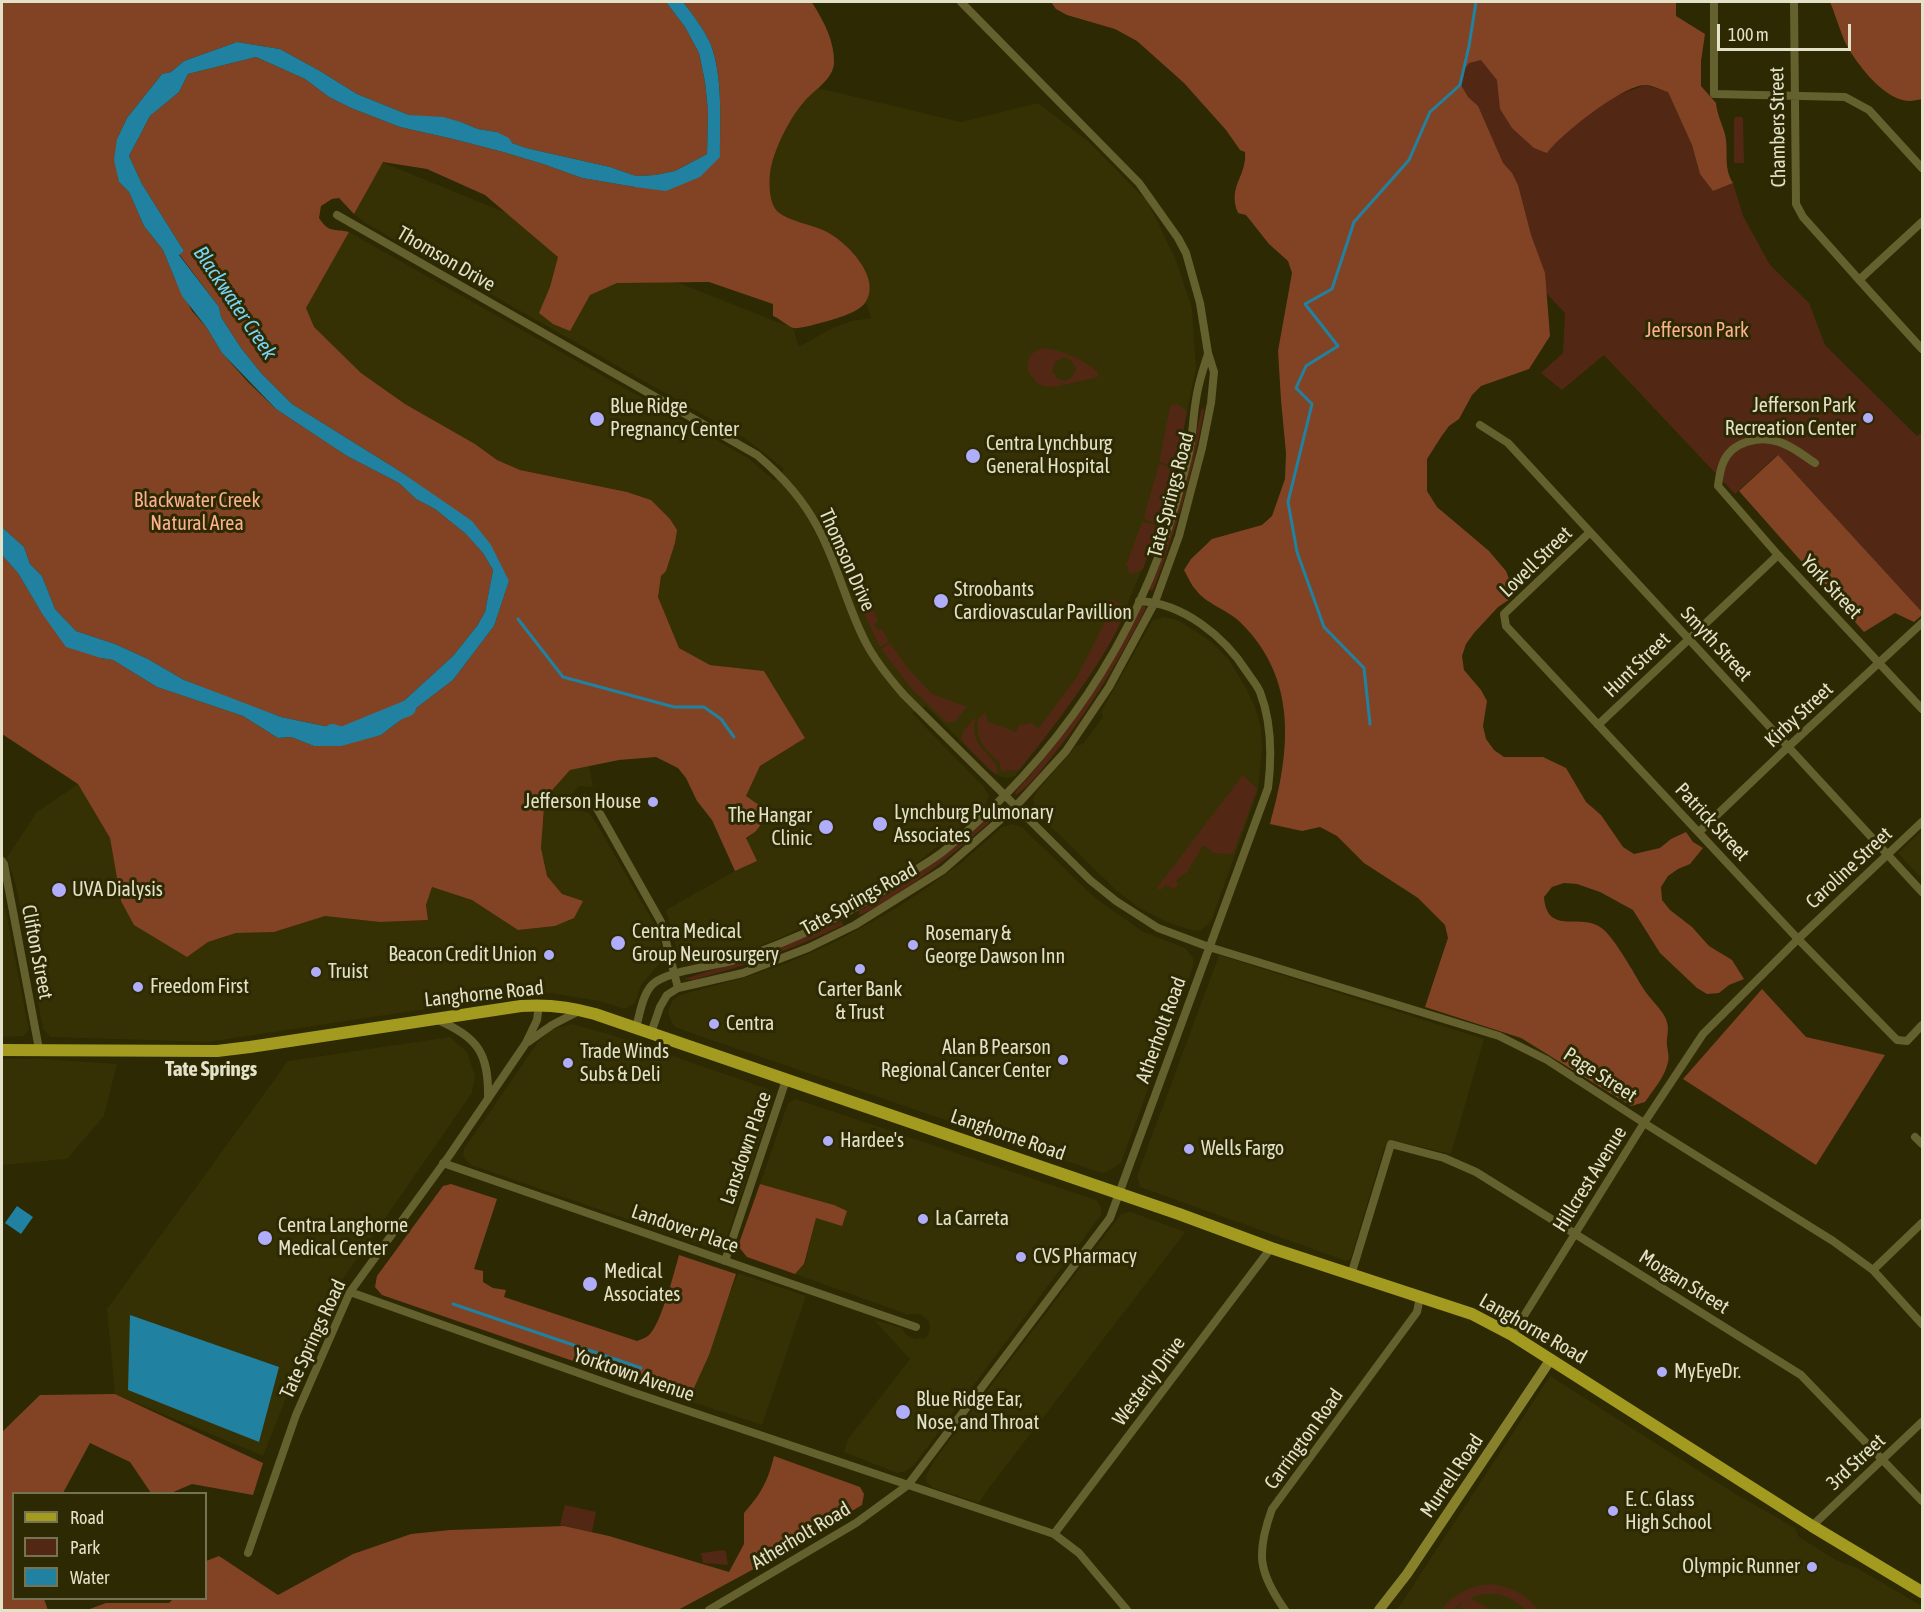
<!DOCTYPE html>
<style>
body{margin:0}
#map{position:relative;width:1924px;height:1612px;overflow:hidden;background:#2c2903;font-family:"Asap Condensed",sans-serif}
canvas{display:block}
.frame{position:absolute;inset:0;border:3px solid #e3e1c8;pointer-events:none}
.legend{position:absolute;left:12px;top:1492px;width:195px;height:108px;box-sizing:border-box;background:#2c2903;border:2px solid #757352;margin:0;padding:8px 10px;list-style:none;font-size:18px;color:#e3e1c8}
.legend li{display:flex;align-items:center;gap:12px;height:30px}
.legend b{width:30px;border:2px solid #757352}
.scale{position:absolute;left:1717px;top:24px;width:134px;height:27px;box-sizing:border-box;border:3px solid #e3e1c8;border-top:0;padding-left:8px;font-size:18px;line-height:21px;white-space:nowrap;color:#e3e1c8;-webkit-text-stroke:4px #2c2903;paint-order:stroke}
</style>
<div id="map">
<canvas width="1924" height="1612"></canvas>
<div class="frame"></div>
<ul class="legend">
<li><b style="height:8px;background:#a39a20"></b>Road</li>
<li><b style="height:16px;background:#522815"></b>Park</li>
<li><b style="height:16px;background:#2181a0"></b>Water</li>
</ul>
<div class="scale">100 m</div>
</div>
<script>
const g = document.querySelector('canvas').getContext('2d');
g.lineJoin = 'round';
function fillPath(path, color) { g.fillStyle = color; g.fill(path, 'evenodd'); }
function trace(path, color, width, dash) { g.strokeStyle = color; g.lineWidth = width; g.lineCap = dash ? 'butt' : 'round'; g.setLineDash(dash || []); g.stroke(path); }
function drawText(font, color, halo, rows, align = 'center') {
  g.font = font + ' "Asap Condensed",sans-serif'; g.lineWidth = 6; g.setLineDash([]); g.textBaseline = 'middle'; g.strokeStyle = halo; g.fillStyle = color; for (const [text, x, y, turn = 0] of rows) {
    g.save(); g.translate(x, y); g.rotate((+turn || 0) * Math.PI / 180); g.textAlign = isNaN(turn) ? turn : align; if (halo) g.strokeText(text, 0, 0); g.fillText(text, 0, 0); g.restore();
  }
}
fillPath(new Path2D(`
 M801 84 961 122 1038 103 1089 142 1148 202 1175 258 1192 308 1196 368 1176 467 1165 505 1155 538 1125 610 1092 669 1055 723 1015 776 1007 778 1001 777 989 770 926 706 912 713 983 786 989 796 985 807 911 868 861 898 778 939 735 955 698 965H690L682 961 677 951 666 910 735 871 757 861 746 840 755 832 746 796 760 766 805 738 764 671 710 665 679 648 658 597 661 576 666 571 675 543 651 500 627 492 520 470 497 460 475 444 405 404 361 373 313 327 306 308 349 232 748 458 775 481 784 469 746 439 365 223 354 214 382 162 631 264 793 328 799 347 832 328 851 321 871 318 859 282 737 222Z
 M1164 617 1178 620 1210 641 1229 660 1246 688 1255 707 1261 728 1262 749 1258 791 1212 919 1208 925 1200 930 1194 931 1167 922 1139 908 1117 891 1050 826 1035 809 1033 799 1038 790 1076 746 1083 744 1103 717 1101 712 1147 630 1153 620Z
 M589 766 593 787 579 786 571 796 572 804 577 810 589 813 598 826 654 923 659 937 663 959 641 985 635 1003 625 1009 599 1001 551 993H531L208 1042 51 1037 43 1029 17 890 7 857 37 812 78 784 110 838 121 901 187 957 208 942 237 933 274 932 325 916 380 922 428 920 426 905 432 887 472 900 518 930 555 926 574 918 562 894 547 876 541 848 544 807 552 789 570 770Z
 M1011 824 1022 827 1095 898 1142 931 1185 948 1193 958V966L1121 1163 1107 1172 1101 1173 708 1039 675 1027 672 1023 668 1013 670 1006 673 1000 680 995 746 977 787 963 835 942 893 910 928 887 962 862 1001 828Z
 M1922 831V830V879L1898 853Z
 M2 892 29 1030 23 1036 2 1037Z
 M1219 955 1484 1039 1451 1154 1395 1141 1384 1148 1351 1258 1346 1261 1140 1187 1137 1176Z
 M571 1024 609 1034 768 1089 772 1102 728 1234 722 1244 713 1249 471 1165 463 1157 464 1149 538 1042 551 1030Z
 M450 1037 467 1052 475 1076 472 1093 338 1286 318 1318 263 1456 115 1394 107 1309 288 1061Z
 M2 1059H43L117 1064 104 1116 67 1159 2 1165Z
 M796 1099 1096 1200 1101 1206V1215L914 1465 906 1471 897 1473 844 1452 848 1439 910 1359 874 1320 902 1328 907 1335 915 1339 926 1338 930 1330 929 1321 920 1314H906L795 1274 805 1264 816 1217 834 1205 760 1184 788 1103Z
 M1131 1212 1185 1232 1184 1234 986 1492 979 1503 933 1488 927 1483 926 1476 933 1462 1121 1214Z
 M738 1273 806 1296 762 1425 686 1400 693 1390Z
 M1550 1376 1734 1493 1795 1528 1799 1537 1836 1560 1857 1568 1922 1606V1610H1397Z`), '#353104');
fillPath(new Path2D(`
 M1390 2 1613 97 1645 85 1668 92 1692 145 1700 174 1713 191 1733 183 1743 216 1770 265 1809 303 1825 345 1917 436 1922 432V612L1777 455 1735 494 1604 355 1562 390 1541 373 1563 353 1565 313 1492 236Z
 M1736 117H1742L1743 119 1744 163H1734V119Z
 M1042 348C1065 351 1080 358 1098 372V377L1054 387 1043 386 1037 383 1028 371V361L1031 354ZM1063 357 1071 360 1076 368 1073 376 1066 381 1058 379 1052 371 1055 362Z
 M1177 404 1187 412 1176 467 1159 462 1170 407 1171 405Z
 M1202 408 1204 410C1193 473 1176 531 1153 590L1151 591 1149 589 1166 544 1191 456Z
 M1159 464 1176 468 1160 525 1146 520 1144 517Z
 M1142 522 1159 526 1143 569 1133 574 1128 572V566H1126Z
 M844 551 850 556 861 582 854 591 841 559 845 554Z
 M863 586 878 621 874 624 878 630 882 629 889 642 880 647 855 594 857 588Z
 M1112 599 1124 607C1127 633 1039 747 1019 770L1001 771 1000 763C987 751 974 739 978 719L985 713 988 722 1016 732 1019 725 1032 723 1038 729 1077 677 1107 618 1100 613 1108 602Z
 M1143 605 1146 608C1119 660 1091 708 1054 754 1043 768 1030 786 1016 795L1015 792C1051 753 1082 711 1110 666 1121 648 1130 620 1143 605Z
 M890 643 908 669 932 694 965 706 966 708 954 722H946L912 689 881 649Z
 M976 717C965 750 1005 758 996 775L967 747 961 739 963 731Z
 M1243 775 1257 789 1233 854 1214 853 1203 845 1187 872 1176 880 1178 885 1174 889 1166 885 1160 890 1157 888Z
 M1003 805 1005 808C968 842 930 874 887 900 878 905 869 912 859 915V911L891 892 932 864Z
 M842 921 843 925C794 949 745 966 693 980L684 979 759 955Z
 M565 1505 596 1512 592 1532 560 1525Z
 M724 1550 726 1552 728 1565 703 1563 701 1553Z
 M1491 1584C1511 1587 1526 1594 1538 1610H1527L1510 1598 1498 1594H1482L1470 1598 1491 1610H1457L1462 1602 1453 1610H1441C1454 1594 1470 1585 1491 1584Z`), '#522815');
fillPath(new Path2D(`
 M2 2H666L685 27 699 53 705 82 708 111 707 154 675 171 655 175 636 176 610 167 526 148 512 143 497 132 478 129 461 122 409 115 357 94 320 71 280 49 237 42 184 61 171 72 162 74 127 118 117 139 119 182 129 192 144 226 163 250 175 279 192 311 207 328 222 353 248 382 276 409 320 438 347 456 399 483 416 499 435 509 466 534 483 553 493 570 485 612 477 626 453 656 395 709 379 728 358 733 281 717 226 697 184 680 148 659 115 644 76 631 55 609 42 576 30 564 24 547 2 527Z
 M683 2H811L813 4C824 22 835 42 834 64 832 81 812 91 803 103 789 119 773 151 770 173 769 184 769 204 778 212 791 222 810 224 825 231 846 241 883 278 865 303 858 313 832 320 820 323 813 325 799 329 793 328 789 327 779 318 773 316V304L709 282 617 283 590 295 570 331 553 324 539 313 550 287 558 257 485 195 427 169 383 162 354 214 339 198 332 199 321 206 319 218C330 234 333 228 349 232L306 308 314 327 361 373 405 404 475 444 497 460 520 470 627 492 651 500 670 519 677 530 675 543 666 571 661 576 658 597 679 648 710 665 764 671 805 738 760 766 746 796 770 813 755 832 746 838 757 861 735 871 712 820 697 801 686 778 678 768 656 757 619 760 570 770 553 789 544 807 541 848 547 876 562 894 583 901 574 918 555 926 518 930 472 900 432 887 426 905 428 920 380 922 325 916 274 932 236 933 208 942 187 957 134 925 121 901 110 838 78 784 2 734V555L18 573 41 612 101 658 113 660 157 687 243 716 278 738 291 737 314 746 381 735 453 680 494 626 509 581 428 492 398 470 292 404 261 373 241 348 221 317 219 307 179 254 184 251 142 184 129 156 150 116 179 92 188 74 256 57 305 79 329 97 351 108 400 127 453 139 503 152 543 164 582 178 635 187 720 157C720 124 723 76 711 45 704 29 693 15 683 2Z
 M1051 2H1676V16L1705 34 1701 61V86L1716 103C1717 114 1721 121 1724 131 1730 149 1722 166 1733 183L1713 191 1700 174 1692 145 1668 92C1661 90 1652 85 1645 85 1623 85 1560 135 1547 153L1534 148 1512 128 1500 109 1497 80 1481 60 1469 63 1461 73V85L1468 97 1478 106 1503 163 1512 173 1518 185 1531 235 1545 273 1550 336 1529 369 1481 386 1472 395 1459 419 1449 426 1441 437 1427 459V491L1437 507 1489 551 1506 571 1511 584 1510 599 1498 607 1474 633 1466 644 1462 656 1464 670 1481 690 1487 701 1483 726 1486 739 1494 750 1504 757H1543L1566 768 1586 802 1601 815 1623 847 1634 854 1660 848 1671 839 1686 832 1693 842 1703 848 1690 864 1678 869 1668 876 1661 887 1662 900 1670 910 1692 927 1709 946 1732 960 1744 979 1729 985 1719 993 1707 994 1697 988 1660 953 1633 910 1600 892 1577 884 1564 883 1552 887 1544 897C1547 938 1583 910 1604 930 1616 941 1634 973 1643 988 1649 998 1659 1006 1665 1017 1669 1025 1668 1031 1667 1039 1666 1047 1670 1055 1668 1062 1665 1077 1653 1090 1645 1102L1631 1106 1521 1038 1425 1007 1448 938 1445 925 1418 898 1364 863 1337 836 1320 827 1302 831 1270 824C1290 753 1299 679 1240 622 1228 610 1206 604 1196 590 1191 585 1188 577 1184 570L1191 559 1212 539 1262 525 1272 516 1285 479 1286 453 1281 400 1278 351 1292 273 1288 261 1269 244 1246 215 1238 213C1227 186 1247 177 1245 152L1240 150 1226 130 1184 83 1137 41 1115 29 1067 15 1056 9Z
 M1830 2H1922V99C1914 101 1907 102 1899 99 1878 91 1858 65 1847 46 1840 32 1836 16 1830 2Z
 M1778 455 1922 612V615L1914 622 1895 613 1864 632 1739 491Z
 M1762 989 1806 1037 1885 1055 1816 1165 1683 1079Z
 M451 1184 497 1199 474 1269 483 1271V1282L493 1288 506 1290 504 1297 637 1341C641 1339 646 1338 649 1335 661 1324 674 1273 679 1255L736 1274 709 1355 693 1390 686 1400 382 1295 375 1287 377 1276 443 1186Z
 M760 1184 834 1205 847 1211 842 1226 816 1218 804 1264 795 1274 747 1257 738 1246Z
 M115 1394 263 1463 253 1495 192 1484 171 1493H151L130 1462 90 1443 63 1493 14 1494V1598L44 1599 48 1610H2V1432L40 1395Z
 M774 1456 860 1487 864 1494 862 1505 765 1563 678 1610H87L106 1603H169L173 1599 206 1598V1561L219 1556 278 1595 353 1554 411 1534 450 1530 564 1526 609 1536 729 1572 744 1544V1513C761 1494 768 1481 774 1456Z`), '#824325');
fillPath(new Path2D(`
 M666 2H683C693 15 704 29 711 45 723 77 720 123 720 157L700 177 666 191 635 187 582 178 543 164 503 152 453 139 400 127 351 108 329 97 305 79 256 57 188 74 179 92 150 116 129 156 142 184 184 251 179 255 219 307 221 317 241 348 261 373 292 404 398 470 472 521 491 545 509 581 494 626 453 680 381 735 341 746H314L291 737 278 738 243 716 157 687 113 660 101 658 66 647 41 612 18 573 2 555V527L24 547 30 564 42 576 55 609 76 631 115 644 148 659 184 680 281 717 358 733 379 728 395 709 453 656 477 626 485 612 493 570 483 553 466 534 435 509 416 499 399 483 347 456 276 409 222 353 207 328 182 296 163 250 144 226 129 192 119 182 114 160 117 139 127 118 162 74 171 72 184 61 237 42 280 49 320 71 357 94 409 115 443 117 461 122 478 129 497 132 509 138 512 143 526 148 610 167 636 176 655 175 675 171 707 154 708 111 705 82 699 53 685 27Z
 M17 1206 33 1217 21 1234 5 1223Z
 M130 1315 279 1367 259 1442 128 1390Z`), '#2181a0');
trace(new Path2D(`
 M518 619 563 677 674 707H704L721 719 734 737
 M1370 724 1364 668 1324 627 1297 552 1288 502 1312 404 1296 388 1306 366 1338 346 1305 304 1332 289 1354 222 1409 160 1430 112 1460 85 1469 46 1476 2
 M453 1304 641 1368`), '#2181a0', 3);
trace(new Path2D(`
 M332 732 342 735 408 708`), '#2181a0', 16);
trace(new Path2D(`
 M1714 2V94L1845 97 1869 110 1922 168
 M1794 2 1796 204 1803 217 1870 292 1922 349
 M337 215 757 455C782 476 803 499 818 528 838 565 847 607 866 643 876 662 890 679 904 695L1090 880 1116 901 1158 928 1209 947 1499 1036 1547 1060 1644 1123 1833 1241 1873 1270 1922 1324
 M1859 280 1922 222
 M1480 425 1508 443 1922 892
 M1815 463C1804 456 1791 445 1779 442 1759 435 1731 442 1723 463 1720 470 1719 479 1718 486L1778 555 1922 709
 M1589 533 1504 614 1506 626 1798 939 1897 1040 1907 1041 1922 1025
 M1598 725 1778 555
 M585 798 594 803 661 922 678 988
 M1699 832 1788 747 1922 623
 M2 861 4 864 39 1049
 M436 1019C478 1038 489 1052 488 1099
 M636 1028C640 1013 643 989 657 981 677 969 712 967 735 960 797 940 855 911 910 874 921 866 934 859 945 850 1056 759 1137 641 1176 503 1181 484 1187 466 1190 447 1193 432 1193 416 1196 400 1198 384 1203 369 1208 354
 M651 1033 660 1007 667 995 678 988 743 973 808 948 855 925 943 870 1016 806 1066 751 1109 687 1155 602 1179 536 1202 448 1211 403 1214 372 1208 353 1200 303 1186 253 1178 238 1139 183 961 2
 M528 1042 552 1025 579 1011
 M1915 1137 1922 1144
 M443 1163 916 1327
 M725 1261 786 1080
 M1873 1270 1922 1223
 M1351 1275 1391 1144 1444 1158 1476 1172 1801 1375 1922 1501
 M350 1292 632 1392 1054 1534 1079 1553 1127 1610
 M1512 1335 1644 1123 1703 1034 1798 939 1922 822
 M1812 1526 1922 1422
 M1054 1534 1271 1248
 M248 1553 296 1415 350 1292 449 1156 526 1043 537 1020 539 1005
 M709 1610 856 1523 908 1485 1110 1218 1268 788C1272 756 1272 723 1260 692 1257 685 1251 678 1247 672 1224 636 1183 603 1139 601
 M1285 1610C1258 1572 1256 1553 1272 1509L1417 1312 1420 1297`), '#65612f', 8);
trace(new Path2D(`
 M1379 1610 1407 1574 1551 1359`), '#88812b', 10);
trace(new Path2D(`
 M2 1050 217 1051 250 1047 521 1006C546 1004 571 1007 595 1014L1179 1214 1271 1248 1472 1314 1512 1335 1812 1526 1922 1592`), '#a39a20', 12);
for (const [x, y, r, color] of [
 [1868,418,6,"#b0aefa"],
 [597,419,8,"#b0aefa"],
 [973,456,8,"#b0aefa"],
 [941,601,8,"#b0aefa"],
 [653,802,6,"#b0aefa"],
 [880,824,8,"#b0aefa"],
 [826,827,8,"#b0aefa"],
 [59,890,8,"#b0aefa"],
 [618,943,8,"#b0aefa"],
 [913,945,6,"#b0aefa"],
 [549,955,6,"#b0aefa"],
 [860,969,6,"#b0aefa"],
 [316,972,6,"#b0aefa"],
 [138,987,6,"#b0aefa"],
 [714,1024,6,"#b0aefa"],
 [1063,1060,6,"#b0aefa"],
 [568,1063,6,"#b0aefa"],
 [828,1141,6,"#b0aefa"],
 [1189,1149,6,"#b0aefa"],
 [923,1219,6,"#b0aefa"],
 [265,1238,8,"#b0aefa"],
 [1021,1257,6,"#b0aefa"],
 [590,1284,8,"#b0aefa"],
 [1662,1372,6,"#b0aefa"],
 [903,1412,8,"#b0aefa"],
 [1613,1511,6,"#b0aefa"],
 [1812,1567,6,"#b0aefa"]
]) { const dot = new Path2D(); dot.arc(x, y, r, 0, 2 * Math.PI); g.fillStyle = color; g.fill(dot); trace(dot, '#2c2903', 2); }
drawText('20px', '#e3e1c8', '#2c2903', [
 ["Chambers Street",1778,127,-91],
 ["Thomson Drive",446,259,30],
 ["Tate Springs Road",1171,495,-75],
 ["Thomson Drive",847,560,66],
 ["Lovell Street",1536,562,-44],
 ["York Street",1831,587,47],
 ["Smyth Street",1716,644,47],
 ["Hunt Street",1637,665,-44],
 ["Kirby Street",1799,715,-43],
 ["Patrick Street",1712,822,47],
 ["Caroline Street",1849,868,-43],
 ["Tate Springs Road",859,899,-29],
 ["Clifton Street",37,952,79],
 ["Langhorne Road",484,994,-6],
 ["Atherholt Road",1161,1030,-70],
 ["Page Street",1600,1075,33],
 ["Langhorne Road",1008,1135,19],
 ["Lansdown Place",746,1148,-71],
 ["Hillcrest Avenue",1590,1179,-58],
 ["Landover Place",685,1229,19],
 ["Morgan Street",1684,1282,32],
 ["Langhorne Road",1533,1329,30],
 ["Tate Springs Road",313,1339,-65],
 ["Yorktown Avenue",634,1375,19],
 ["Westerly Drive",1149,1381,-53],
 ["Carrington Road",1304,1439,-54],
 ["3rd Street",1856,1462,-43],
 ["Murrell Road",1452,1476,-56],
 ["Atherholt Road",801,1536,-31]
]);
drawText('20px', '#fcb08e', '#2c2903', [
 ["Jefferson Park",1697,331],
 ["Blackwater Creek",197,501],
 ["Natural Area",197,524]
]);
drawText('20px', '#e3e1c8', '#2c2903', [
 ["Jefferson Park",1856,406,"right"],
 ["Recreation Center",1856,429,"right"],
 ["Blue Ridge",610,407],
 ["Pregnancy Center",610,430],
 ["Centra Lynchburg",986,444],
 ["General Hospital",986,467],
 ["Stroobants",954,590],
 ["Cardiovascular Pavillion",954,613],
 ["Jefferson House",641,802,"right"],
 ["Lynchburg Pulmonary",894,813],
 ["Associates",894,836],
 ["The Hangar",812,816,"right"],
 ["Clinic",812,839,"right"],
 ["UVA Dialysis",72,890],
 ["Centra Medical",632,932],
 ["Group Neurosurgery",632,955],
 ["Rosemary &",925,934],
 ["George Dawson Inn",925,957],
 ["Beacon Credit Union",537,955,"right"],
 ["Truist",328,972],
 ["Freedom First",150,987],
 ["Carter Bank",860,990,"center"],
 ["& Trust",860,1013,"center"],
 ["Centra",726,1024],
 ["Alan B Pearson",1051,1048,"right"],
 ["Regional Cancer Center",1051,1071,"right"],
 ["Trade Winds",580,1052],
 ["Subs & Deli",580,1075],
 ["Hardee's",840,1141],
 ["Wells Fargo",1201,1149],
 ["La Carreta",935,1219],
 ["Centra Langhorne",278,1226],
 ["Medical Center",278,1249],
 ["CVS Pharmacy",1033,1257],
 ["Medical",604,1272],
 ["Associates",604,1295],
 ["MyEyeDr.",1674,1372],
 ["Blue Ridge Ear,",916,1400],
 ["Nose, and Throat",916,1423],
 ["E. C. Glass",1625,1500],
 ["High School",1625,1523],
 ["Olympic Runner",1800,1567,"right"]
], 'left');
drawText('italic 21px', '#77d4f7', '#2c2903', [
 ["Blackwater Creek",235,303,56]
]);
drawText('bold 21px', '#e3e1c8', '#2c2903', [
 ["Tate Springs",211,1069]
]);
</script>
